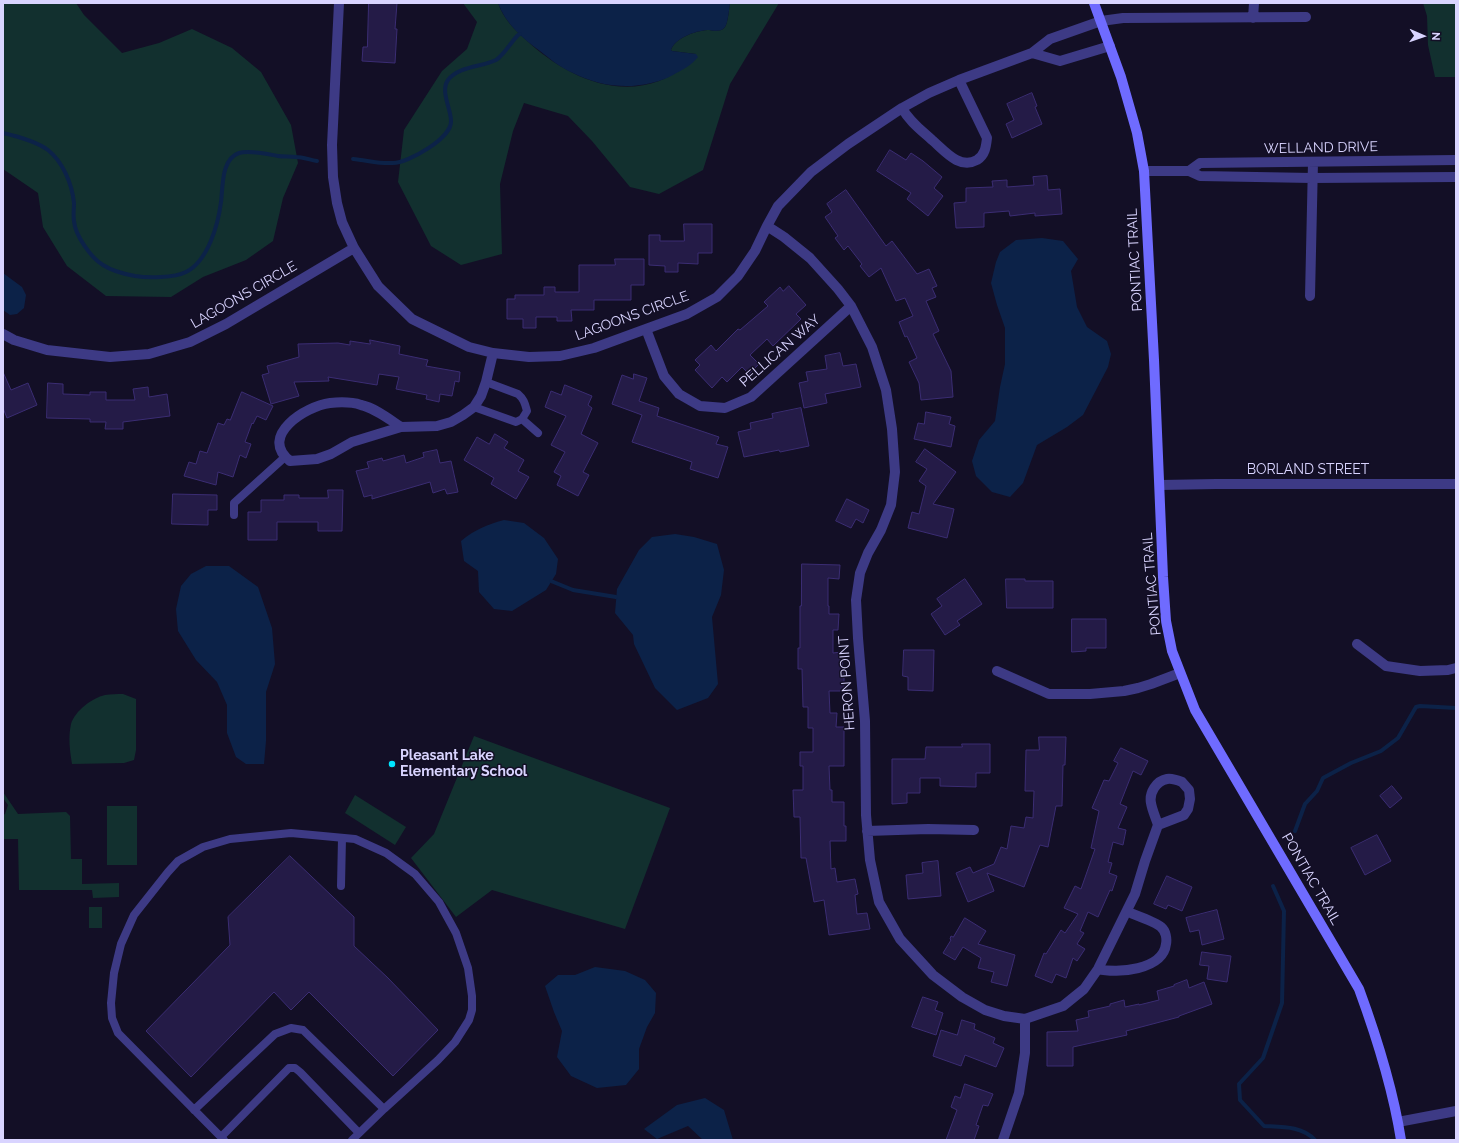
<!DOCTYPE html>
<style>
body{margin:0}
#map{position:relative;width:1459px;height:1143px;overflow:hidden;background:#130f26;font-family:Raleway,sans-serif}
canvas{display:block}
.frame{position:absolute;inset:0;border:4px solid #d9d4ff;pointer-events:none}
.north{position:absolute;left:1403px;top:16px;width:40px;height:40px;-webkit-text-stroke:3px #130f26;paint-order:stroke;rotate:92deg;font-size:11px;font-weight:700;line-height:16px;text-align:center;color:#d9d4ff}
.north::after{content:'';display:block;margin:auto;width:14px;height:18px;background:#d9d4ff;clip-path:polygon(50% 0,100% 100%,50% 72%,0 100%)}
</style>
<div id="map">
<canvas width="1459" height="1143"></canvas>
<div class="frame"></div>
<div class="north">N</div>
</div>
<script>
const g = document.querySelector('canvas').getContext('2d');
g.lineJoin = 'round';
function fillPath(path, color) { g.fillStyle = color; g.fill(path, 'evenodd'); }
function trace(path, color, width, dash) { g.strokeStyle = color; g.lineWidth = width; g.lineCap = dash ? 'butt' : 'round'; g.setLineDash(dash || []); g.stroke(path); }
function drawText(font, color, halo, rows, align = 'center') {
  g.font = font + ' Raleway,sans-serif'; g.lineWidth = 3; g.setLineDash([]); g.textBaseline = 'middle'; g.strokeStyle = halo; g.fillStyle = color; for (const [text, x, y, turn = 0] of rows) {
    g.save(); g.translate(x, y); g.rotate((+turn || 0) * Math.PI / 180); g.textAlign = isNaN(turn) ? turn : align; if (halo) g.strokeText(text, 0, 0); g.fillText(text, 0, 0); g.restore();
  }
}
fillPath(new Path2D(`
 M3 3H76L84 15 122 53 159 43 192 29 232 48 261 72 291 125 298 163 283 198 273 241 246 260 203 277 171 297 106 296 67 266 43 227 38 193 3 169Z
 M463 3H498C503 18 514 29 525 39 560 72 611 99 659 81 673 76 685 63 696 54L672 51 671 50C675 38 695 31 707 30 713 30 721 33 725 27 728 23 729 9 730 3H779L730 84 703 170 659 194 630 187 592 141 568 116 524 103 513 131 500 184 502 254 461 265 431 246 398 182 404 130 442 71 467 49 477 22Z
 M1423 3H1456V77H1435L1428 45 1427 16Z
 M123 694 136 699V750L134 760 124 763 72 764C70 751 68 738 71 724 75 711 92 698 105 695 111 694 117 694 123 694Z
 M474 736 670 808 625 929 492 890 456 917 411 858 434 834Z
 M3 792 18 814 66 812 70 816 71 859H82V884L119 883V897L93 898 92 890H19L18 839H4L3 815 5 814 8 805 3 798Z
 M355 795 406 827 395 845 345 813Z
 M107 806H137V865H107Z
 M89 907H102V928H89Z`), '#12302f');
fillPath(new Path2D(`
 M498 3H730C729 9 728 23 725 27 721 33 713 30 707 30 695 31 675 38 671 50L672 51 696 54 698 57C692 65 682 70 673 75 642 91 604 89 573 73 561 68 550 59 540 51 523 39 505 23 498 3Z
 M1042 238 1063 241 1078 259 1071 271 1077 307 1087 327 1107 341 1111 354 1108 367 1083 415 1067 427 1037 445 1023 483 1010 497 992 492 976 476 972 461 979 440 995 421 1000 387 1005 364V328L997 305 991 283 996 262 1000 252 1016 240Z
 M3 273 22 287 26 295 24 308 17 314 10 315 3 310Z
 M504 520 524 523 544 538 558 559 556 574 546 590 512 611 494 609 479 592 478 571 464 561 461 541C476 529 486 525 504 520Z
 M675 534 694 537 717 544 724 570 721 595 712 617 718 684 708 698 677 710 655 688 634 644 633 635 615 613 617 589 639 550 652 537Z
 M206 566H229L258 587 272 628 275 664 266 692V741L264 764H246L236 757 227 733V705L217 682 196 660 178 631 176 609 181 586 191 574Z
 M595 967 625 971 645 980 656 993 655 1013 647 1027 639 1049V1069L626 1085 597 1088 571 1076 557 1057 562 1031 554 1012 545 986 558 975H575Z
 M705 1098 724 1110 733 1140H703L688 1126 657 1139 644 1129 677 1105Z`), '#0c2248');
trace(new Path2D(`
 M3 133C16 136 37 142 48 150 63 162 72 184 74 203 74 209 73 215 74 221 75 235 91 258 103 265 112 271 124 274 135 276 148 278 174 278 186 272 208 261 218 225 221 202 223 187 221 159 239 153 250 150 267 154 278 156 284 157 290 156 296 157 303 157 310 160 317 161
 M353 159C366 160 379 164 393 163 408 163 452 138 451 121 451 109 440 91 448 80 459 66 482 67 496 60 503 56 512 41 518 35L520 34
 M551 581 573 590 616 597
 M1295 831 1305 804 1317 791 1323 778 1351 763 1381 751 1398 738 1416 707 1420 706 1456 708
 M1273 886 1284 911 1282 1003 1263 1058 1239 1084 1240 1100 1264 1126C1282 1127 1302 1126 1315 1140`), '#0c2248', 4);
const building = new Path2D(`
 M369 3H397L395 29H397L395 63 362 61 363 47H367Z
 M1032 93 1037 106 1035 107 1042 124 1012 138 1006 124 1014 120 1007 104Z
 M890 150 906 160 911 153 923 161 942 177 934 188 943 196 928 216 907 199 911 193 877 171Z
 M1047 176 1048 190 1060 189 1062 214 1035 216V213L1010 216 1009 211 984 213V227L956 228 954 203 966 202V188L993 187 992 181 1007 180V187L1034 185 1033 177Z
 M846 190 886 246 892 241 917 274 929 269 937 286 932 288 936 297 926 301 939 331 933 334 951 371 953 397 921 400 919 383 909 362 917 358 907 336 905 337 899 322 913 316 905 298 896 301 881 268 869 277 860 266 862 264 848 246 844 250 835 238 838 236 825 217 832 212 827 204Z
 M684 224H712V253H698V264L678 263V272H665V266L649 265V235H660V241H684Z
 M615 259H644V285H631V300H594V310H571L572 321H557V317H536V328H523V319H507V299H515V295H544V287H555V292H579V265H615Z
 M789 286 806 305 796 314 801 319 773 346 767 339 750 355 759 364 749 374 742 367 727 382 722 377 712 388 695 370 700 365 695 360 711 345 716 351 738 329 740 330 768 306 764 302 780 287 783 291Z
 M370 340 400 346 399 354 428 360 426 366 460 372 459 382 455 381 452 396 440 394 439 402 426 399 427 395 396 389 399 377 379 374 377 385 328 377 329 381 294 382 299 396 271 404 262 375 269 373 267 366 299 357 298 344 338 343 350 345V341L370 344Z
 M840 353 843 366 856 364 861 387 825 394 827 403 804 408 799 383 808 381 806 372 827 369 825 356Z
 M3 372 11 390 28 383 37 405 7 418 3 408Z
 M634 374 647 378 639 401 659 408 657 416 719 437 716 444 728 447 718 478 690 469 692 462 632 442 642 415 612 404 622 375 633 379Z
 M48 383 63 384V394L90 395V392H106V400H135L133 389 148 387 149 397 167 394 170 416 123 422V429H105L106 422H90V419L47 418Z
 M565 385 592 396 588 405 592 408 581 434 598 443 583 472 589 475 578 496 557 485 561 476 554 472 565 452 551 445 566 416 545 407 551 391 561 395Z
 M242 392 273 406 266 420 257 416 253 424 252 423 245 442 251 444 246 458 240 455 233 477 218 472 216 485 184 476 189 462 196 464 200 451 207 453 218 423 224 425 227 419 230 420Z
 M801 408 809 446 780 452 779 450 744 457 738 432 751 429 750 423 773 418 772 414Z
 M926 412 951 417 949 424 955 426 951 447 914 439 918 423 924 424Z
 M495 434 508 442 504 448 524 460 518 471 529 477 516 499 491 484 494 478 464 460 477 437 489 444Z
 M925 449 956 472 933 504 954 509 947 538 908 528 912 512 919 514 926 486 919 481 927 469 916 462Z
 M437 450 440 463 451 461 458 492 447 494 445 489 433 493 430 482 372 499V495L364 497 356 471 369 468 367 462 382 458 383 461 404 455 406 463 424 457 423 453Z
 M328 490H343L342 531H318V522H277V540H248V512H261V500H284V495H299V498H328Z
 M173 494 217 495V510H208V525L172 524Z
 M847 499 869 510 863 523 856 519 851 528 836 521Z
 M802 564 840 565 839 579 828 578V606H829V614H839L838 630H833V653L842 652 843 676H844V691H829L830 713H837L836 727H844V766H829L830 790H832V802H844V826H846V841H830L831 869 835 868 837 882 855 879 858 894 855 895 857 914 867 913 870 929 829 935 824 900 814 902 806 858H801L800 817H794L793 790H803V766H800V752H813V728H808V707H803L802 669H798V648H800V606H801Z
 M965 579 982 604 957 621 960 625 945 635 931 614 942 606 937 599Z
 M1006 579H1025V581H1053V608H1007Z
 M1072 619H1106V648H1086V651L1072 652Z
 M904 650H934L933 691 908 690V677L903 676Z
 M1039 737H1066L1065 765H1063L1062 806H1056L1048 847 1040 845 1024 887 987 873 994 891 968 902 956 873 970 867 973 873 994 864 1001 847 1007 849 1011 826 1024 828 1026 817 1033 818 1034 791H1025L1026 750H1039Z
 M962 744H990V773H976V787L940 786V778H920V793H907V803L892 804V759H925L926 747H962Z
 M1121 748 1148 761 1141 775 1133 771 1120 804 1127 807 1118 828 1126 830 1123 845 1113 842 1108 862 1112 863 1109 873 1117 876 1112 891 1110 890 1098 917 1088 912 1080 931 1084 933 1077 944 1085 949 1077 961 1073 958 1066 978 1056 974 1052 983 1035 976 1044 953 1046 954 1061 930 1065 933 1078 914 1064 908 1075 886 1081 889 1095 849 1091 848 1099 811 1092 808 1104 780 1109 781 1118 763 1114 761Z
 M1392 786 1402 798 1390 808 1380 796Z
 M1377 835 1391 861 1365 875 1351 848Z
 M290 856 354 917V946L388 978 438 1030 393 1076 309 992 291 1010 274 992 191 1077 146 1031 230 945 228 917Z
 M938 861 941 896 908 899 906 875 923 873 922 863Z
 M1167 876 1192 887 1182 911 1168 905 1166 909 1154 904Z
 M1217 910 1224 939 1202 945 1199 930 1190 932 1186 918Z
 M965 918 986 931 978 944 1015 955 1007 986 991 982 994 972 978 968 981 958 963 947 955 960 943 953 951 940 950 939 951 936 953 937Z
 M1202 952 1231 956 1227 982 1207 979 1209 966 1200 965Z
 M1187 980 1189 988 1204 982 1212 1004 1179 1016V1017L1126 1031 1127 1035 1073 1047V1066H1047V1032L1078 1031 1076 1020 1089 1017 1088 1011 1110 1006V1004L1124 1000 1125 1007 1139 1004V1005L1159 1000 1157 991 1174 986V985Z
 M923 997 938 1002 935 1010 943 1013 936 1035 912 1027Z
 M962 1020 975 1024 974 1029 995 1038 993 1043 1004 1048 996 1067 965 1055 961 1066 933 1056 941 1030 957 1035Z
 M965 1084 993 1094 988 1106 983 1105 976 1125 979 1126 974 1140H946L957 1110 951 1107 955 1096 960 1098Z`);
fillPath(building, '#241b47');
trace(building, '#3b2d73', 1);
trace(new Path2D(`
 M474 407 516 422 522 419 527 411C525 404 524 399 518 394L486 382
 M522 419 538 433
 M234 515V503L285 457
 M341 886 342 838
 M194 1110 275 1034 291 1028 303 1030 384 1109
 M221 1137 289 1068H295L300 1072 359 1133
 M224 1140 118 1033 112 1018 111 1003 114 973 121 944 134 915 168 872 178 861 203 847 230 839 291 833 355 839 386 853 415 874 439 902 456 933 468 968 472 996V1010L469 1020 455 1042 438 1060 384 1109 352 1140`), '#3d3a85', 8);
trace(new Path2D(`
 M339 3 332 145 333 177 337 203 342 222 354 248 378 286 412 319 469 347 493 353 529 357 560 356 594 348 687 314 717 297 738 276 755 251 767 226 778 206 811 172 848 144 902 108 929 93 959 80 1032 53 1050 39 1101 21 1123 18 1306 17
 M1253 18 1254 3
 M1032 53 1060 61 1110 46
 M902 108C909 121 921 130 932 140 944 150 959 170 977 160 985 155 986 147 987 138L959 80
 M1144 171H1189L1200 176 1312 178 1456 177
 M1189 171 1200 163 1456 160
 M767 226 784 237 810 258 838 289 851 306 872 347 886 390 892 429 895 472 891 505 881 530 868 553 860 573 856 600 858 638 865 721 866 815 870 860 879 902 900 939 933 975 962 997 985 1010 1004 1016 1025 1019 1063 1006 1084 989 1098 969 1135 894 1145 861 1158 825 1184 815 1188 809 1190 799 1189 790 1182 782C1177 780 1172 778 1167 779 1156 781 1149 793 1151 803 1152 810 1156 818 1158 825
 M1310 296 1313 162
 M646 329 664 376 679 394 700 406 725 408 751 397 851 306
 M3 334 14 340 47 350 110 357 149 354 190 342 226 324 354 248
 M401 427C389 419 375 408 361 405 352 402 340 402 330 403 306 406 258 436 290 461L317 459 331 454 352 442 401 427 437 426 451 422 463 415 474 407 481 396 486 382 493 353
 M1160 485 1216 484H1456
 M1357 644 1386 666 1420 671 1448 670 1456 668
 M997 671 1049 694H1090L1124 691 1138 688 1151 684 1180 673
 M867 831 928 829 974 830
 M1098 969C1117 974 1163 970 1166 944 1167 939 1166 931 1161 927 1156 922 1135 915 1128 912
 M1398 1122 1456 1111
 M1003 1140 1019 1093 1025 1053V1019`), '#3d3a85', 10);
trace(new Path2D(`
 M1094 3 1121 77 1137 133 1144 171 1154 360 1163 577 1166 621 1172 651 1195 710 1359 989C1377 1038 1393 1089 1401 1140`), '#6f6bff', 10);
for (const [x, y, r, color] of [
 [392,764,4,"#00e5ff"]
]) { const dot = new Path2D(); dot.arc(x, y, r, 0, 2 * Math.PI); g.fillStyle = color; g.fill(dot); trace(dot, '#130f26', 1.5); }
drawText('14px', '#d9d4ff', '#130f26', [
 ["WELLAND DRIVE",1321,148,-1],
 ["PONTIAC TRAIL",1135,260,-93],
 ["LAGOONS CIRCLE",244,295,-30],
 ["LAGOONS CIRCLE",632,316,-20],
 ["PELLICAN WAY",780,351,-41],
 ["BORLAND STREET",1308,470],
 ["PONTIAC TRAIL",1152,584,-95],
 ["HERON POINT",847,683,-94],
 ["PONTIAC TRAIL",1311,879,60]
]);
drawText('bold 14px', '#d9d4ff', '#130f26', [
 ["Pleasant Lake",400,756],
 ["Elementary School",400,772]
], 'left');
</script>
